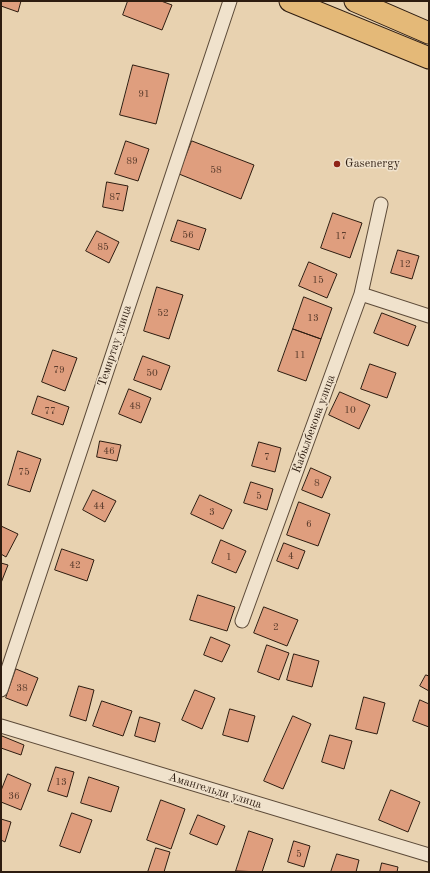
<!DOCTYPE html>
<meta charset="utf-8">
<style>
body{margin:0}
#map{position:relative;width:430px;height:873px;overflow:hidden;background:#e8d2b0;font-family:"Old Standard TT",serif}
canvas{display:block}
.frame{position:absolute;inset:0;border:2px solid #2d1c10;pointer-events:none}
</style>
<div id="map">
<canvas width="430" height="873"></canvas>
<div class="frame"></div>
</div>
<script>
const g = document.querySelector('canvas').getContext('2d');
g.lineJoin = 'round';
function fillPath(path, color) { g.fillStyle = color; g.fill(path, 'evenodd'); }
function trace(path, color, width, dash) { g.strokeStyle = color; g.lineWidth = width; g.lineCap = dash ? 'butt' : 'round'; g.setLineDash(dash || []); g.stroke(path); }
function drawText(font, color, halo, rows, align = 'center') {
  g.font = font + ' "Old Standard TT",serif'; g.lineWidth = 3; g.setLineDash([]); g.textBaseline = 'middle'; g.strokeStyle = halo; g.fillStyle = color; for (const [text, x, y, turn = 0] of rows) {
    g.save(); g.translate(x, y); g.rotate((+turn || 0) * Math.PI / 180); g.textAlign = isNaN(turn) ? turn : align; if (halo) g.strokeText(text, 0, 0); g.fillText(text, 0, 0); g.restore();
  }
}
const building = new Path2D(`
 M1 1H21L18 12 1 6Z
 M128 1H161L172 5 162 30 123 15Z
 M133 65 169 74 156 124 120 115Z
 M126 141 149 149 138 181 115 174Z
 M192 141 254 165 241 199 179 174Z
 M107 182 128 186 123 211 103 207Z
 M333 213 362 223 350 258 321 248Z
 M178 220 206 229 199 250 171 241Z
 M97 231 119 242 109 263 86 251Z
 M398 250 419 256 412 279 391 273Z
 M309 262 337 274 327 298 299 286Z
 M157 287 183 295 169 339 144 331Z
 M304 297 332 308 321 339 293 329Z
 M382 313 416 326 408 346 374 333Z
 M293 329 321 339 306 381 278 371Z
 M53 350 77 358 65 391 42 382Z
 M143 356 170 366 161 390 134 380Z
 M370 364 396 373 387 398 361 389Z
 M129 389 151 398 141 423 119 414Z
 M340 392 370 405 359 429 329 415Z
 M38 396 69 407 63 425 32 414Z
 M100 441 121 445 117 461 97 457Z
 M259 442 281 448 275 472 252 466Z
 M18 451 41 459 30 492 8 485Z
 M311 468 331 477 322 498 302 490Z
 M251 482 273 489 267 510 244 503Z
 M93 490 116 501 105 522 83 510Z
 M200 495 232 510 223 529 191 514Z
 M299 502 330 514 318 546 287 535Z
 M1 526 18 534 6 557 1 554Z
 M221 540 246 551 236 573 212 563Z
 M284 543 305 551 298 569 277 561Z
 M62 549 94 560 87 581 55 570Z
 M1 563 8 565 1 583Z
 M198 595 235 607 227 631 190 620Z
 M264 607 298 620 287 646 254 633Z
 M211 637 230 645 222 662 204 655Z
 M267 645 289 653 279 680 258 672Z
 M294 654 319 661 312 687 287 680Z
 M16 669 38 678 27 706 6 698Z
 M426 675 429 676V691L420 686Z
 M79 686 94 690 86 721 70 716Z
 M195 690 215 698 202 729 182 720Z
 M364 697 385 703 377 734 356 729Z
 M420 700 429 704V727L413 721Z
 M102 701 132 711 123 736 93 726Z
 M230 709 255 716 248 742 223 735Z
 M293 716 311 724 283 789 264 781Z
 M140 717 160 723 155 742 135 736Z
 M330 735 352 741 344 769 322 762Z
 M2 736 24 745 21 755 1 748Z
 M56 767 74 772 67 797 48 791Z
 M8 774 31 784 21 810 1 802V791Z
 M89 777 119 787 111 812 81 803Z
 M391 790 420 802 408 832 379 820Z
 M161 800 185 809 171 849 147 840Z
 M72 813 92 820 80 853 60 846Z
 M198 815 225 826 217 845 190 834Z
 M1 819 11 822 5 842 1 840Z
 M249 831 273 839 262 872 236 871Z
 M294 841 310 846 304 867 288 862Z
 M156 848 170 852 164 872H148Z
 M337 854 359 860 356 872H331Z
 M382 863 398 867 397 872H380Z`);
fillPath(building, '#df9e7e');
trace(building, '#2d1c10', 1);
const street = new Path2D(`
 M361 294 381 204
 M242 621 361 294 429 316
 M1 690 230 1
 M1 726 429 855`);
const primary = new Path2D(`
 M290 1 429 58
 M355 1 429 33`);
trace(street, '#5c4a38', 15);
trace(primary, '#2d1c10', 23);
trace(street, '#f0e2cc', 13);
trace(primary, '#e4b978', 21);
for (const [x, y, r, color] of [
 [337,164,4,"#8f2418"]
]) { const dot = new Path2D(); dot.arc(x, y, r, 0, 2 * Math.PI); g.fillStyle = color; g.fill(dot); trace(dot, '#f0e2cc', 1.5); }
drawText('10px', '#5a3c2c', null, [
 ["91",144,94],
 ["89",132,161],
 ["58",216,170],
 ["87",115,197],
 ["56",188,235],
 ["17",341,236],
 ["85",103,247],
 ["12",405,264],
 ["15",318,280],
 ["52",163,313],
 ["13",313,318],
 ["11",300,355],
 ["79",59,370],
 ["50",152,373],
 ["48",135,406],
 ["10",350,410],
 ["77",50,411],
 ["46",109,451],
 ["7",267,457],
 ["75",24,472],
 ["8",317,483],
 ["5",259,496],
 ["44",99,506],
 ["3",212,512],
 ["6",309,524],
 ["4",291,556],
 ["1",229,557],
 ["42",75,565],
 ["2",276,627],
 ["38",22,688],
 ["13",61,782],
 ["36",14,796],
 ["5",299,854]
]);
drawText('12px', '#2d1c10', '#f0e2cc', [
 ["Gasenergy",345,164]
], 'left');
drawText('12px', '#2d1c10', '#f0e2cc', [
 ["Темиртау улица",115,346,-72],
 ["Кабылбекова улица",314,424,-70],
 ["Амангельди улица",215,791,17]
]);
</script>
